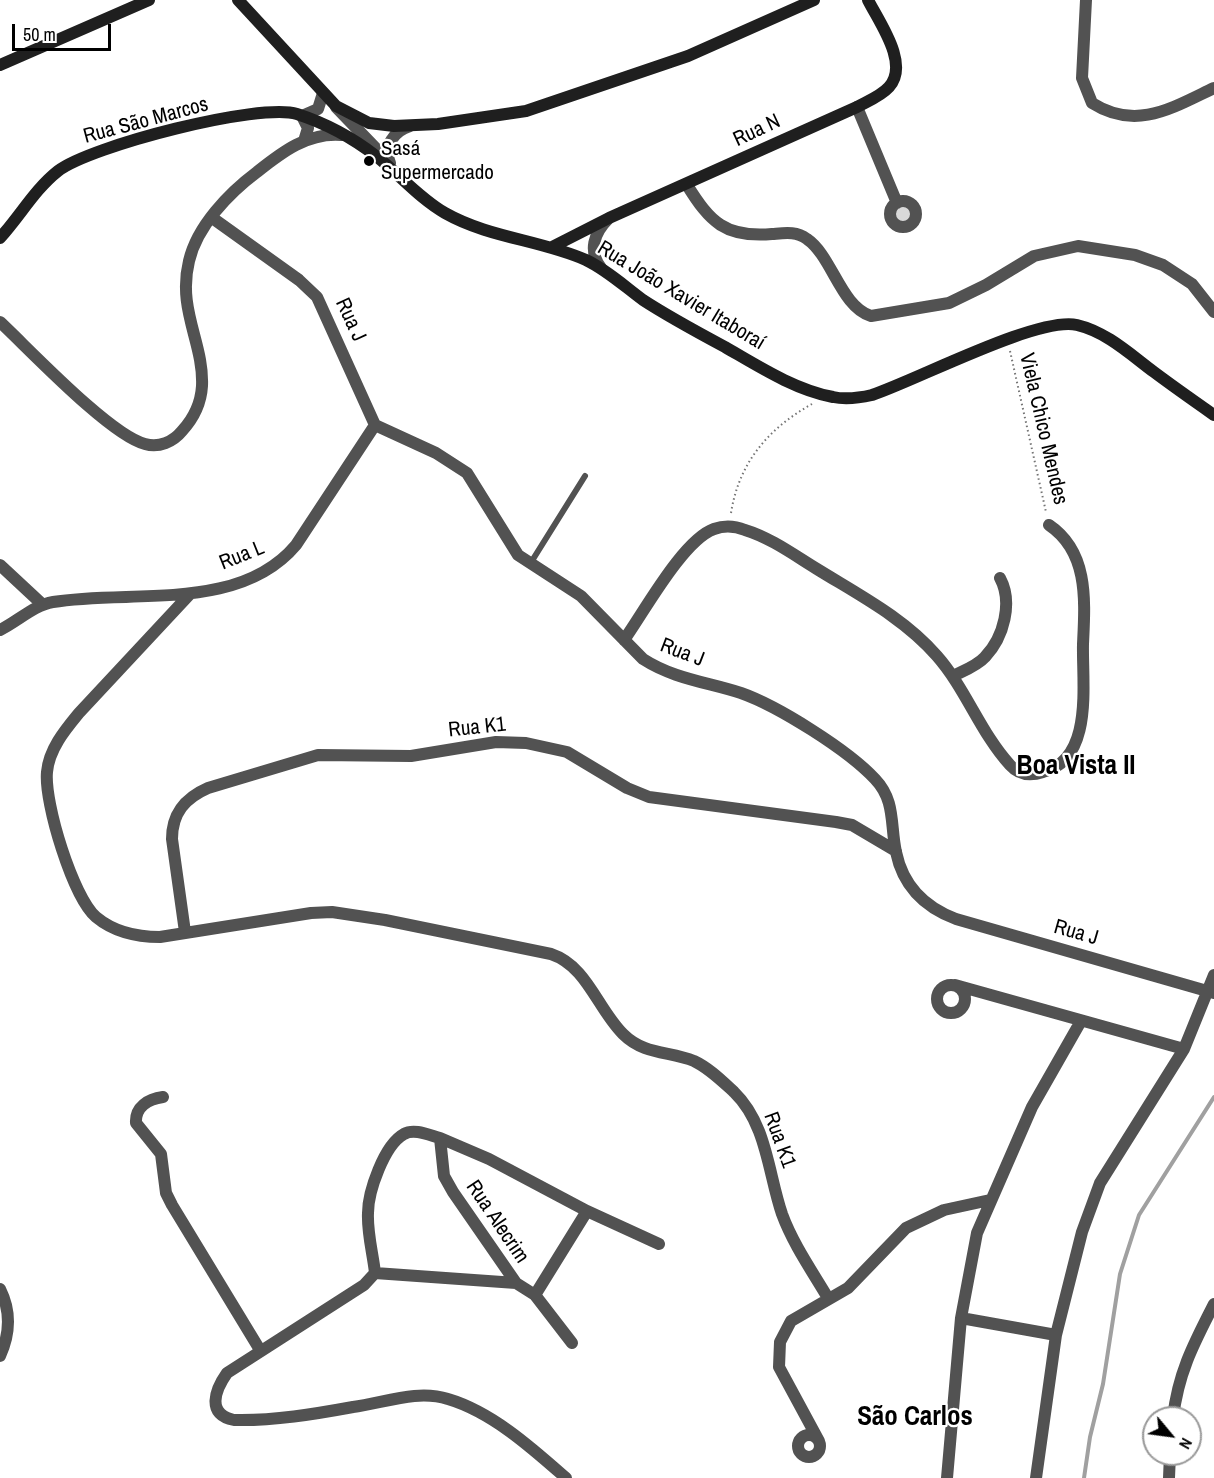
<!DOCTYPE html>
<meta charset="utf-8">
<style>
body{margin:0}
#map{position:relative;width:1214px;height:1478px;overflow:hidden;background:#fff;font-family:"Archivo Narrow",sans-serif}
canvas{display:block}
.north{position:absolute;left:1142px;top:1406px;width:60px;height:60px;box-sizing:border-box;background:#fff;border:2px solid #999;border-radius:50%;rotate:119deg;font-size:16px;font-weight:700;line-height:24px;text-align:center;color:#000}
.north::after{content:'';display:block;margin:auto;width:21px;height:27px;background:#000;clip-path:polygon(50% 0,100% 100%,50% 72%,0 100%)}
.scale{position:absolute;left:12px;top:24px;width:99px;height:27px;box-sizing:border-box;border:3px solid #000;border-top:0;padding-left:8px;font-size:18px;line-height:21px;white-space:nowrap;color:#000;-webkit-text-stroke:4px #fff;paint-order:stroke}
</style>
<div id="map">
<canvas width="1214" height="1478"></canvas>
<div class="north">N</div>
<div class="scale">50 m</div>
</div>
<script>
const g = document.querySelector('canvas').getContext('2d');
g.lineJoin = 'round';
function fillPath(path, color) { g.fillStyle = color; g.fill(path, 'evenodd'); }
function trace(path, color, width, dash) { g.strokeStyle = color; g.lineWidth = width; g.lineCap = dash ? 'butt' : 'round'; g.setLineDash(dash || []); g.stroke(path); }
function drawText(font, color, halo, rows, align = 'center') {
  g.font = font + ' "Archivo Narrow",sans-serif'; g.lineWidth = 4.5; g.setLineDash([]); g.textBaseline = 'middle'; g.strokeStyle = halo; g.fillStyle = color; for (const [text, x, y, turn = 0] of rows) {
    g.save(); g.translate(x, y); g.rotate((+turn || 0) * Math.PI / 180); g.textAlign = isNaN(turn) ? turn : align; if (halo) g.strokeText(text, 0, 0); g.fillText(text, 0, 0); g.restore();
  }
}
fillPath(new Path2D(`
 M893 214a10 10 0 1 1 20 0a10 10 0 1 1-20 0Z`), '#d9d9d9');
trace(new Path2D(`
 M1084 1478 1090 1437 1103 1384 1120 1274 1139 1215 1214 1097`), '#a0a0a0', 4);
trace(new Path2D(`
 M1010 351 1046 512
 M731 513C739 462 769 428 812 404`), '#747474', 2, [1.5, 3]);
trace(new Path2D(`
 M530 564 585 476`), '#525252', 6);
trace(new Path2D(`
 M1086 0 1082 78 1092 103C1136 131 1172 108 1214 88
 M336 107 388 161
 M857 107 897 203
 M304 141 308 128 302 116 318 109 323 93
 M390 163C383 146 394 131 410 126
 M687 185C710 222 725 238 772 234 785 233 796 231 807 239 832 256 841 307 871 316L949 303 986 285 1034 256 1078 246 1135 255 1163 265 1192 284 1214 312
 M890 214a13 13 0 1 1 26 0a13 13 0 1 1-26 0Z
 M211 217 299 280 317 297 375 425 436 453 467 473 518 555 581 596 643 659C674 679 707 682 741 693 778 706 848 750 875 779 896 801 890 825 896 852 903 886 924 907 956 919L1214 993
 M601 268C588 251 594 233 608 219
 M0 322C30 350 110 435 145 444 159 448 173 442 182 431 193 419 201 403 202 386 204 343 177 310 189 261 197 226 229 193 257 172 282 152 308 132 342 135
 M0 565 43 605
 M190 594 79 713C65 730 49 749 47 772 44 803 73 897 96 917 114 932 138 937 160 937L311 913 332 912 385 920 551 954C587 966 597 1008 623 1034 644 1055 669 1051 694 1061 709 1068 722 1081 734 1092 767 1124 768 1173 782 1214 793 1244 812 1271 828 1298
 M0 630C17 622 34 605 53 602 131 589 239 613 296 545L375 425
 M624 640C644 612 683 540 714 529 725 525 735 526 745 530 771 538 794 555 817 569 859 595 904 618 937 656 966 689 980 732 1010 765 1019 775 1031 776 1043 772 1094 759 1082 684 1083 644 1085 601 1089 552 1049 525
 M953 676C963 671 977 666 985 657 1004 637 1013 602 1000 578
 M185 932 172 839C172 813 185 798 208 788L318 755 411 756 496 742 526 743 567 752 627 788 649 797 836 822 852 825 896 851
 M955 985 1184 1049
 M937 999a14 14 0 1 1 28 0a14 14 0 1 1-28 0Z
 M163 1097C148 1099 135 1107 136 1123L161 1154 166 1193 172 1205 260 1350
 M440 1138 489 1159 587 1211 659 1244
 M375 1273 516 1283
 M0 1289C11 1311 10 1334 0 1356
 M535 1295 587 1211
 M961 1318 1056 1335
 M1173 1418C1178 1373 1194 1343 1214 1304
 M798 1446a11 11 0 1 1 22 0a11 11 0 1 1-22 0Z
 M819 1441 779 1367 780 1342 791 1321 848 1288 906 1228 944 1210 990 1200
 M566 1478C532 1448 492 1412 448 1399 417 1389 384 1403 353 1407 315 1414 273 1421 234 1420 206 1414 215 1390 227 1373L364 1285 375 1273C373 1254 367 1233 368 1213 368 1192 384 1145 404 1134 414 1128 429 1135 440 1138L444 1176 453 1192 516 1283 535 1295 572 1343
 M947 1478 961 1318 977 1233 1032 1107 1081 1021
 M1036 1478 1056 1335 1082 1232 1100 1183 1184 1049 1214 975
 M1169 1478 1170 1454`), '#525252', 12);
trace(new Path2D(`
 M238 0 336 106 369 123 394 126 438 124 526 111 688 56 814 0
 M0 65 149 0
 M0 238C20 216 35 189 58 171 90 146 260 102 297 114 325 123 354 139 376 156 400 175 419 198 445 213 489 238 541 240 586 260 607 270 624 286 643 300 669 317 697 332 725 347 758 366 795 390 833 397 847 400 859 398 872 395 917 380 1038 316 1077 325 1107 332 1131 355 1154 372 1174 387 1194 401 1214 415
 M552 247 609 218 857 107C868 101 881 96 889 87 910 64 879 22 868 0`), '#1f1f1f', 12);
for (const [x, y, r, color] of [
 [369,161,6,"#000"]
]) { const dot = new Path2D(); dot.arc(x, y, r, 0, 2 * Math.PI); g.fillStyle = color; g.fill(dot); trace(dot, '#fff', 2); }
drawText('21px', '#000', '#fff', [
 ["Rua São Marcos",146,121,-15],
 ["Rua N",757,131,-25],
 ["Rua João Xavier Itaboraí",681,296,31],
 ["Rua J",350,320,65],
 ["Viela Chico Mendes",1043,429,77],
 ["Rua L",242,556,-22],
 ["Rua J",682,653,21],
 ["Rua K1",477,728,-6],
 ["Rua J",1076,933,16],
 ["Rua K1",779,1140,70],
 ["Rua Alecrim",497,1222,56]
]);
drawText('21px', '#000', '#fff', [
 ["Sasá",381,149],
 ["Supermercado",381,173]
], 'left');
drawText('bold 27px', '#000', '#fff', [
 ["Boa Vista II",1076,767],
 ["São Carlos",915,1418]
]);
</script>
